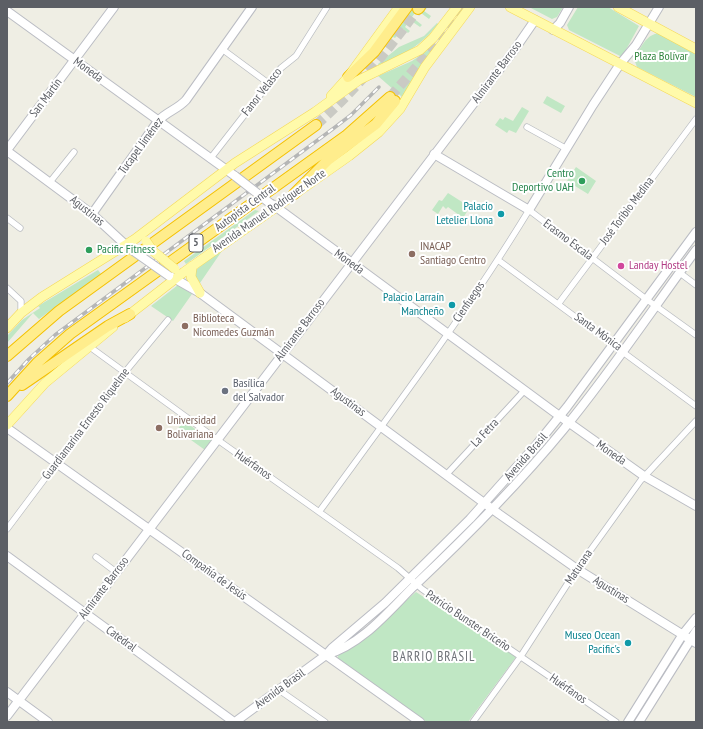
<!DOCTYPE html>
<meta charset="utf-8">
<style>
body{margin:0}
#map{position:relative;width:703px;height:729px;overflow:hidden;background:#efeee4;font-family:"PT Sans Narrow",sans-serif}
canvas{display:block}
.frame{position:absolute;inset:0;border:8px solid #5c5f65;pointer-events:none}
</style>
<div id="map">
<canvas width="703" height="729"></canvas>
<div class="frame"></div>
</div>
<script>
const g = document.querySelector('canvas').getContext('2d');
g.lineJoin = 'round';
function fillPath(path, color) { g.fillStyle = color; g.fill(path, 'evenodd'); }
function trace(path, color, width, dash) { g.strokeStyle = color; g.lineWidth = width; g.lineCap = dash ? 'butt' : 'round'; g.setLineDash(dash || []); g.stroke(path); }
function drawText(font, color, halo, rows, align = 'center') {
  g.font = font + ' "PT Sans Narrow",sans-serif'; g.lineWidth = 4; g.setLineDash([]); g.textBaseline = 'middle'; g.strokeStyle = halo; g.fillStyle = color; for (const [text, x, y, turn = 0] of rows) {
    g.save(); g.translate(x, y); g.rotate((+turn || 0) * Math.PI / 180); g.textAlign = isNaN(turn) ? turn : align; if (halo) g.strokeText(text, 0, 0); g.fillText(text, 0, 0); g.restore();
  }
}
fillPath(new Path2D(`
 M412 7 422 11 425 7H428L424 11 431 16 429 19 417 10 412 17 422 25 420 27 410 20 405 27 410 31 408 33 403 29 395 38 393 37 381 52 379 50Z
 M529 7H563L557 17 552 19Z
 M578 7H608L639 26 622 57 569 30 567 25Z
 M437 23 438 24C422 45 403 56 378 65V64L399 47 424 36Z
 M659 33 696 53V97L637 67 634 59C641 48 645 35 659 33Z
 M431 48 432 49 402 97 378 76 412 61Z
 M547 96 565 106 561 113 543 103Z
 M522 107 529 111 516 133 509 130 507 133 495 125 500 118 503 120 505 117 513 121Z
 M576 167 596 181 588 194 567 181Z
 M448 193 470 207 463 218 448 207 446 209 443 206 438 214 432 210 439 200 442 201Z
 M255 210 259 211 186 264 184 261Z
 M226 245 200 283 194 274 197 269Z
 M98 270 101 274 39 319 33 313 7 343V336L22 320 40 308 38 306Z
 M178 285 192 294 173 321 151 306Z
 M184 421 212 441 205 450 177 430Z
 M416 592 516 657 468 722H427L337 659 339 654 369 632Z`), '#c0e7c4');
trace(new Path2D(`
 M390 97 420 63 461 7
 M316 125C355 91 387 51 418 9`), '#cacac4', 10, [10, 5]);
const street = new Path2D(`
 M222 49 268 83
 M527 127 565 148
 M210 159 281 68 296 56 327 7
 M50 182 74 152
 M7 218 20 228
 M498 260 696 406
 M680 273 696 285
 M7 288 21 301V313
 M559 303 696 119
 M90 347 215 438 398 568 422 589 616 722
 M446 475 524 391
 M319 512C391 413 465 315 529 210L646 299 696 335
 M7 529 121 377 168 320
 M96 557 116 572
 M279 690 325 722
 M473 722 521 656 577 569 641 480 696 421`);
const secondary = new Path2D(`
 M7 11 235 176
 M553 30 560 23 569 7
 M7 150 114 7
 M7 151 92 214 130 249
 M434 154 529 210 593 105 620 64 636 45 659 7
 M272 204 554 412 644 476 696 506
 M92 214 158 121C166 112 178 109 186 100L252 7
 M170 276 200 293 499 514 577 569 696 643
 M7 428 420 722
 M7 556 234 722
 M326 655C361 645 388 612 413 587 466 537 517 486 563 430 610 373 652 310 696 250
 M7 692 48 722
 M7 716 515 49 535 20
 M235 722 326 655 332 648 385 603 470 519 537 444 567 407 696 232
 M628 722 683 634 696 618
 M639 722 696 631`);
const primary = new Path2D(`
 M510 7 696 103
 M618 7 696 49
 M331 96 348 77 399 7
 M192 266 191 277 200 293
 M125 318 184 272 349 156 379 132 400 109 425 67 470 7
 M7 328 21 313 42 297 135 239 235 163 315 112 359 80 420 50 433 38 457 7
 M7 425 45 383 113 327`);
const highway = new Path2D(`
 M418 9 420 7
 M348 77 374 52 407 7
 M294 194 328 160 376 124 395 101
 M7 356 59 311 316 125
 M22 385 108 326 130 314
 M7 396 37 363 70 334 347 135 390 97`);
trace(street, '#b9bcc1', 7);
trace(secondary, '#babcc3', 10);
trace(primary, '#f5d957', 10);
trace(highway, '#f4c000', 12);
trace(street, '#fff', 5.5);
trace(secondary, '#fff', 8);
trace(primary, '#fffaaa', 9);
trace(highway, '#ffed8c', 10);
const rail = new Path2D(`
 M7 383 29 359 55 335 334 128 351 115 379 87`);
trace(rail, '#b5b6b6', 3.5);
trace(rail, '#fff', 2, [6]);
const secondaryBridge = new Path2D(`
 M235 176 271 204
 M132 250 169 276`);
const primaryBridge = new Path2D(`
 M146 241 153 251 175 269`);
trace(secondaryBridge, '#babcc3', 10, []);
trace(primaryBridge, '#f5d957', 10, []);
trace(secondaryBridge, '#fff', 8);
trace(primaryBridge, '#fffaaa', 9);
for (const [x, y, r, color] of [
 [582,181,4,"#2e9e5b"],
 [501,214,4,"#0f9aa8"],
 [89,250,4,"#2e9e5b"],
 [412,254,4,"#8d6e63"],
 [621,266,4,"#d1479c"],
 [452,305,4,"#0f9aa8"],
 [185,326,4,"#8d6e63"],
 [225,391,4,"#6b7280"],
 [159,428,4,"#8d6e63"],
 [628,643,4,"#0f9aa8"]
]) { const dot = new Path2D(); dot.arc(x, y, r, 0, 2 * Math.PI); g.fillStyle = color; g.fill(dot); trace(dot, '#fff', 1.5); }
for (const [x, y, w] of [
 [196,243,14]
]) { const box = new Path2D(); box.roundRect(x - w / 2, y - 9, w, 18, 3); g.fillStyle = '#fff'; g.fill(box); trace(box, '#5c5f65', 1); }
drawText('bold 11px', '#5c5f65', null, [
 ["5",196,243]
]);
drawText('12px', '#32863f', '#fff', [
 ["Plaza Bolívar",661,57]
]);
drawText('12px', '#5c5f65', '#fff', [
 ["Moneda",88,70,36],
 ["Almirante Barroso",497,72,-53],
 ["Fanor Velasco",262,92,-52],
 ["San Martín",46,98,-53],
 ["Tucapel Jiménez",141,146,-54],
 ["Autopista Central",245,208,-36],
 ["Agustinas",87,211,39],
 ["Avenida Manuel Rodríguez Norte",269,211,-35],
 ["José Toribio Medina",627,211,-53],
 ["Erasmo Escala",568,240,37],
 ["Moneda",349,262,36],
 ["Cienfuegos",469,302,-56],
 ["Almirante Barroso",300,330,-53],
 ["Santa Mónica",598,332,36],
 ["Agustinas",348,402,37],
 ["Guardiamarina Ernesto Riquelme",86,424,-53],
 ["La Fetra",485,433,-47],
 ["Moneda",611,453,35],
 ["Avenida Brasil",526,457,-49],
 ["Huérfanos",253,465,35],
 ["Maturana",579,567,-56],
 ["Compañía de Jesús",214,575,36],
 ["Almirante Barroso",104,588,-53],
 ["Agustinas",611,590,32],
 ["Patricio Bunster Briceño",468,621,34],
 ["Catedral",121,639,36],
 ["Avenida Brasil",280,689,-36],
 ["Huérfanos",568,689,35]
]);
drawText('12px', '#27864d', '#fff', [
 ["Centro",574,174],
 ["Deportivo UAH",574,188],
 ["Pacific Fitness",97,250,"left"]
], 'right');
drawText('12px', '#0d838f', '#fff', [
 ["Palacio",493,207],
 ["Letelier Llona",493,221],
 ["Palacio Larraín",444,298],
 ["Mancheño",444,312],
 ["Museo Ocean",620,636],
 ["Pacific's",620,650]
], 'right');
drawText('12px', '#785e54', '#fff', [
 ["INACAP",420,247],
 ["Santiago Centro",420,261],
 ["Biblioteca",193,319],
 ["Nicomedes Guzmán",193,333],
 ["Universidad",167,421],
 ["Bolivariana",167,435]
], 'left');
drawText('12px', '#b23c85', '#fff', [
 ["Landay Hostel",629,266]
], 'left');
drawText('12px', '#5b616d', '#fff', [
 ["Basílica",233,384],
 ["del Salvador",233,398]
], 'left');
g.letterSpacing = '1px';
drawText('13px', '#6d7177', '#fff', [
 ["BARRIO BRASIL",434,657]
]);
g.letterSpacing = '0px';
</script>
